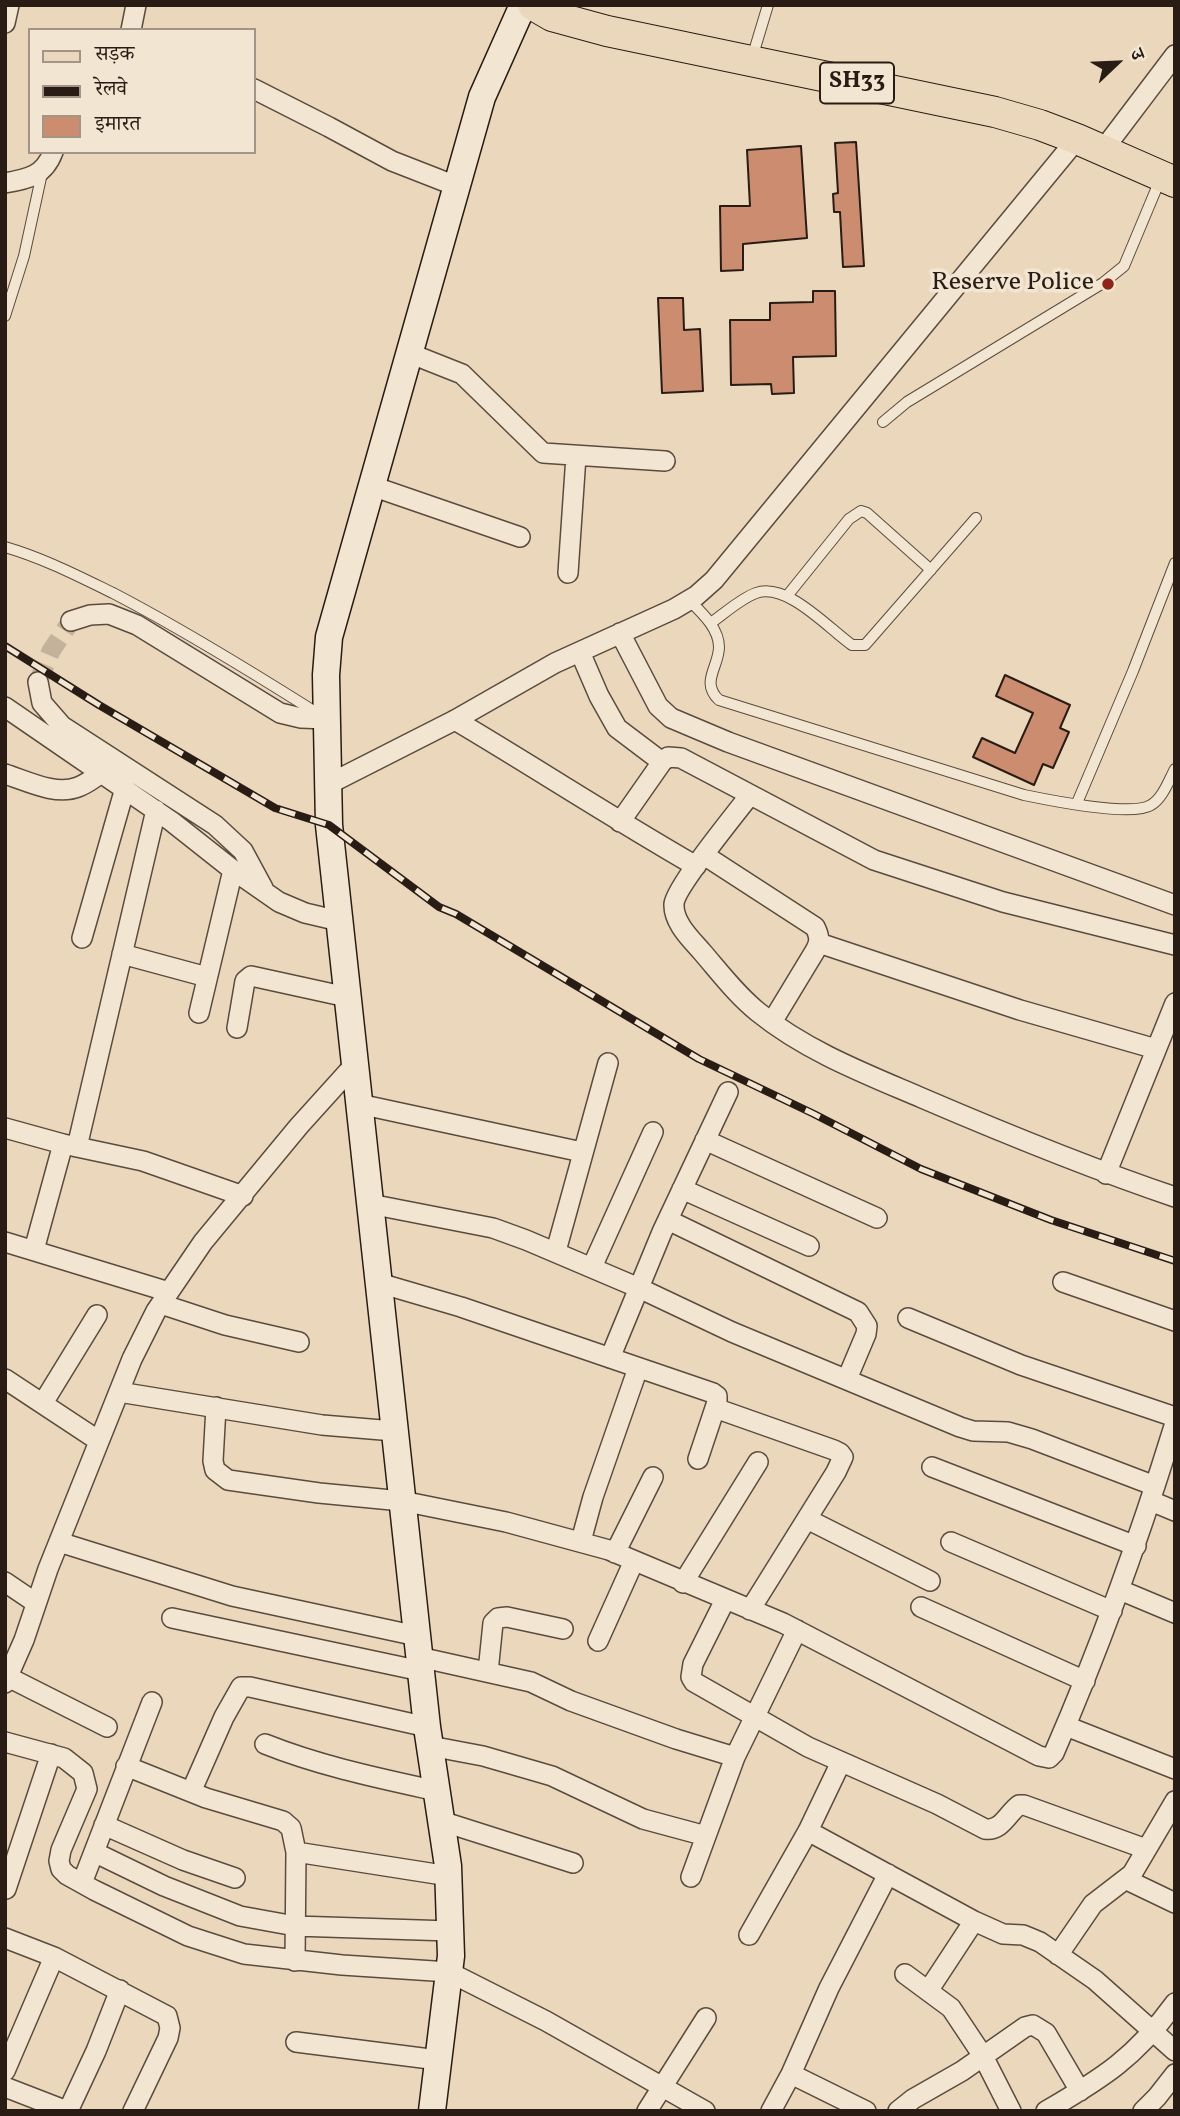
<!DOCTYPE html>
<meta charset="utf-8">
<style>
body{margin:0}
#map{position:relative;width:1180px;height:2116px;overflow:hidden;background:#ebd8bc;font-family:Vollkorn,"Noto Serif Devanagari",serif}
canvas{display:block}
.frame{position:absolute;inset:0;border:7px solid #291c14;pointer-events:none}
.legend{position:absolute;left:28px;top:28px;width:228px;height:126px;box-sizing:border-box;background:#f2e6d3;border:2px solid #a29587;margin:0;padding:9px 12px;list-style:none;font-size:21px;color:#291c14}
.legend li{display:flex;align-items:center;gap:14px;height:35px}
.legend b{width:35px;border:2px solid #a29587}
.north{position:absolute;left:1082px;top:28px;width:70px;height:70px;-webkit-text-stroke:5px #f2e6d3;paint-order:stroke;rotate:67deg;font-size:19px;font-weight:700;line-height:28px;text-align:center;color:#291c14}
.north::after{content:'';display:block;margin:auto;width:24px;height:32px;background:#291c14;clip-path:polygon(50% 0,100% 100%,50% 72%,0 100%)}
</style>
<div id="map">
<canvas width="1180" height="2116"></canvas>
<div class="frame"></div>
<ul class="legend">
<li><b style="height:9px;background:#ebd8bc"></b>सड़क</li>
<li><b style="height:9px;background:#291c14"></b>रेलवे</li>
<li><b style="height:19px;background:#cc8c70"></b>इमारत</li>
</ul>
<div class="north">उ</div>
</div>
<script>
const g = document.querySelector('canvas').getContext('2d');
g.lineJoin = 'round';
function fillPath(path, color) { g.fillStyle = color; g.fill(path, 'evenodd'); }
function trace(path, color, width, dash) { g.strokeStyle = color; g.lineWidth = width; g.lineCap = dash ? 'butt' : 'round'; g.setLineDash(dash || []); g.stroke(path); }
function drawText(font, color, halo, rows, align = 'center') {
  g.font = font + ' Vollkorn,serif'; g.lineWidth = 7; g.setLineDash([]); g.textBaseline = 'middle'; g.strokeStyle = halo; g.fillStyle = color; for (const [text, x, y, turn = 0] of rows) {
    g.save(); g.translate(x, y); g.rotate((+turn || 0) * Math.PI / 180); g.textAlign = isNaN(turn) ? turn : align; if (halo) g.strokeText(text, 0, 0); g.fillText(text, 0, 0); g.restore();
  }
}
const building = new Path2D(`
 M856 142 864 266 843 267 840 212H834L833 194 838 193 835 143Z
 M801 146 807 238 743 244V270L721 271 720 206H750L747 150Z
 M813 291H835L836 356 793 357 794 393 772 394 771 384 731 385 730 320H770V303L813 302Z
 M658 298H683L684 330 700 329 703 391 662 393Z
 M1005 675 1070 705 1060 728 1069 732 1053 768 1043 764 1034 785 973 757 982 738 1015 753 1033 713 996 696Z`);
fillPath(building, '#cc8c70');
trace(building, '#291c14', 2);
trace(new Path2D(`
 M38 682 51 651 71 621`), '#c4b29a', 19, [19, 10]);
const lane = new Path2D(`
 M752 58 768 5
 M5 316 24 256 42 173
 M883 422 907 402 1103 283 1124 266 1160 180
 M5 547C43 558 78 576 113 593 184 630 252 672 320 715
 M787 596 849 519 861 511 867 513 931 570
 M689 600C701 612 719 628 719 647 719 667 700 682 719 700L1024 795C1048 800 1133 817 1151 805 1163 798 1169 780 1175 769
 M711 623C725 613 740 599 756 593 787 582 828 628 852 645H865L976 518
 M1077 803 1133 671 1175 563`);
const street = new Path2D(`
 M5 23 9 5
 M131 30 136 5
 M254 89 329 127 392 161 456 186
 M1103 150 1175 55
 M5 183C28 179 44 176 53 152
 M409 353 462 374 543 453 665 461
 M372 486 520 537
 M568 573 576 456
 M71 621 90 615 109 614 137 625 280 713 301 718 326 719
 M620 633 658 706 671 718 728 742 1175 905
 M580 652 599 696 617 728 662 762
 M38 682 42 703 62 726 215 825 243 851 263 888
 M5 707 171 821 233 870 279 902 305 913 339 921
 M455 720C536 768 614 819 696 866
 M5 774C27 781 56 796 78 787 87 784 95 777 103 772
 M327 785 455 720 555 663 674 609 696 596 714 580 1077 139
 M750 795C736 813 675 888 674 904 673 923 692 940 703 953 721 974 737 995 758 1012 806 1051 866 1074 922 1098 1006 1134 1089 1168 1175 1197
 M620 822 662 762 668 757 681 758 874 860 1003 902 1175 945
 M704 855 815 927C820 937 820 942 815 951L772 1022
 M82 938 125 788
 M819 943 1020 1010 1156 1049
 M122 954 207 977
 M199 1013 233 870
 M237 1028 245 981 251 976 347 997
 M359 1104 582 1152
 M5 1128 63 1144 143 1161 243 1196
 M705 1140 877 1218
 M77 1147 156 810
 M1106 1174 1175 1003
 M682 1189 809 1246
 M370 1204 493 1228 526 1240 639 1288 732 1332 960 1427 973 1431 1008 1432 1032 1439 1155 1486
 M668 1220 858 1312 867 1326 866 1334 847 1379
 M5 1242 169 1292
 M34 1250 63 1144
 M556 1251 608 1063
 M592 1267 653 1132
 M1063 1282 1175 1321
 M379 1283 461 1307 713 1393 717 1396V1402L698 1459
 M161 1304 225 1325 299 1342
 M908 1318 1021 1365 1175 1417
 M610 1358 662 1232 728 1092
 M5 1379 99 1441
 M119 1392 322 1425 394 1431
 M43 1403 97 1315
 M216 1407 213 1461 215 1470 228 1480 319 1493 402 1501 506 1522 609 1550 783 1623 1039 1756 1049 1758 1054 1753C1101 1645 1140 1536 1175 1423
 M715 1408 834 1450 840 1453 843 1457 836 1472 750 1610
 M932 1467 1136 1546
 M1151 1501 1175 1511
 M807 1519 930 1581
 M581 1541 593 1497 638 1368
 M59 1542 232 1596 417 1636
 M951 1542 1112 1611
 M615 1553 653 1477
 M5 1582 36 1603
 M683 1583 758 1462
 M1120 1590 1175 1613
 M725 1600 693 1664 691 1677 694 1682 808 1747 937 1804 985 1829C1002 1831 1007 1814 1019 1805H1024L1146 1849
 M921 1607 1085 1681
 M172 1618 421 1671
 M598 1641 634 1561
 M419 1657 531 1682 571 1701 676 1739 735 1757
 M488 1672 493 1623 498 1618 507 1617 563 1629
 M8 1677 107 1727
 M5 1683 24 1640 48 1569 132 1359 156 1311 203 1242 299 1126 355 1064
 M1066 1726 1175 1769
 M5 1742 64 1758 83 1773 87 1789 61 1850 59 1861 61 1869 67 1875 94 1890 188 1936 244 1954 342 1965 449 1972 546 2021 705 2111
 M265 1744C320 1766 378 1778 437 1791
 M430 1746 483 1756 552 1776 643 1819 706 1836
 M126 1766 206 1798 283 1821 291 1828 296 1852 295 1961
 M191 1792 224 1717 241 1687H250L427 1727
 M441 1821 573 1863
 M104 1825 183 1860 235 1878
 M808 1831 974 1921 1003 1934 1023 1935 1040 1942 1095 1980 1175 2051
 M94 1852 164 1886 240 1916 295 1926 450 1931
 M296 1852 449 1876
 M691 1877 735 1757 797 1630
 M1127 1880 1175 1903
 M82 1883 152 1702
 M6 1889 51 1754
 M749 1935 808 1831 841 1762
 M5 1938 54 1957 167 2016 170 2028 168 2038 133 2111
 M1058 1955 1093 1904 1132 1874 1175 1801
 M905 1974 951 2008 983 2056 1011 2111
 M928 1991 974 1921
 M296 2042 438 2060
 M5 2071 54 1957
 M791 2074 866 2111
 M5 2087 67 2111
 M68 2111 96 2051 120 1990
 M647 2111 706 2018
 M771 2111 791 2074 829 1988 888 1874
 M898 2111 913 2099 962 2071 1025 2027 1033 2025 1046 2033 1080 2091
 M1046 2111C1103 2078 1136 2057 1175 2003
 M1143 2111 1157 2097 1175 2074`);
const secondary = new Path2D(`
 M432 2111 451 1956 448 1866 427 1727 329 825 326 675 329 637 482 97 523 5`);
const primary = new Path2D(`
 M533 5 552 16 607 31 995 112 1040 125 1077 139 1175 182`);
trace(lane, '#5a4b3e', 12);
trace(street, '#5a4b3e', 22);
trace(secondary, '#291c14', 29);
trace(primary, '#291c14', 32);
trace(lane, '#f2e6d3', 10);
trace(street, '#f2e6d3', 19);
trace(secondary, '#f2e6d3', 26);
trace(primary, '#ebd8bc', 30);
const rail = new Path2D(`
 M5 646 99 705 275 808 329 825 439 907 456 914 699 1059 814 1114 921 1169 1051 1220 1175 1261`);
trace(rail, '#291c14', 8);
trace(rail, '#f2e6d3', 5, [16]);
for (const [x, y, r, color] of [
 [1108,284,7,"#8f2418"]
]) { const dot = new Path2D(); dot.arc(x, y, r, 0, 2 * Math.PI); g.fillStyle = color; g.fill(dot); trace(dot, '#f2e6d3', 2.5); }
for (const [x, y, w] of [
 [857,83,74]
]) { const box = new Path2D(); box.roundRect(x - w / 2, y - 20.5, w, 41, 5); g.fillStyle = '#f2e6d3'; g.fill(box); trace(box, '#291c14', 2); }
drawText('bold 24px', '#291c14', null, [
 ["SH33",857,83]
]);
drawText('26px', '#291c14', '#f2e6d3', [
 ["Reserve Police",1094,284]
], 'right');
</script>
